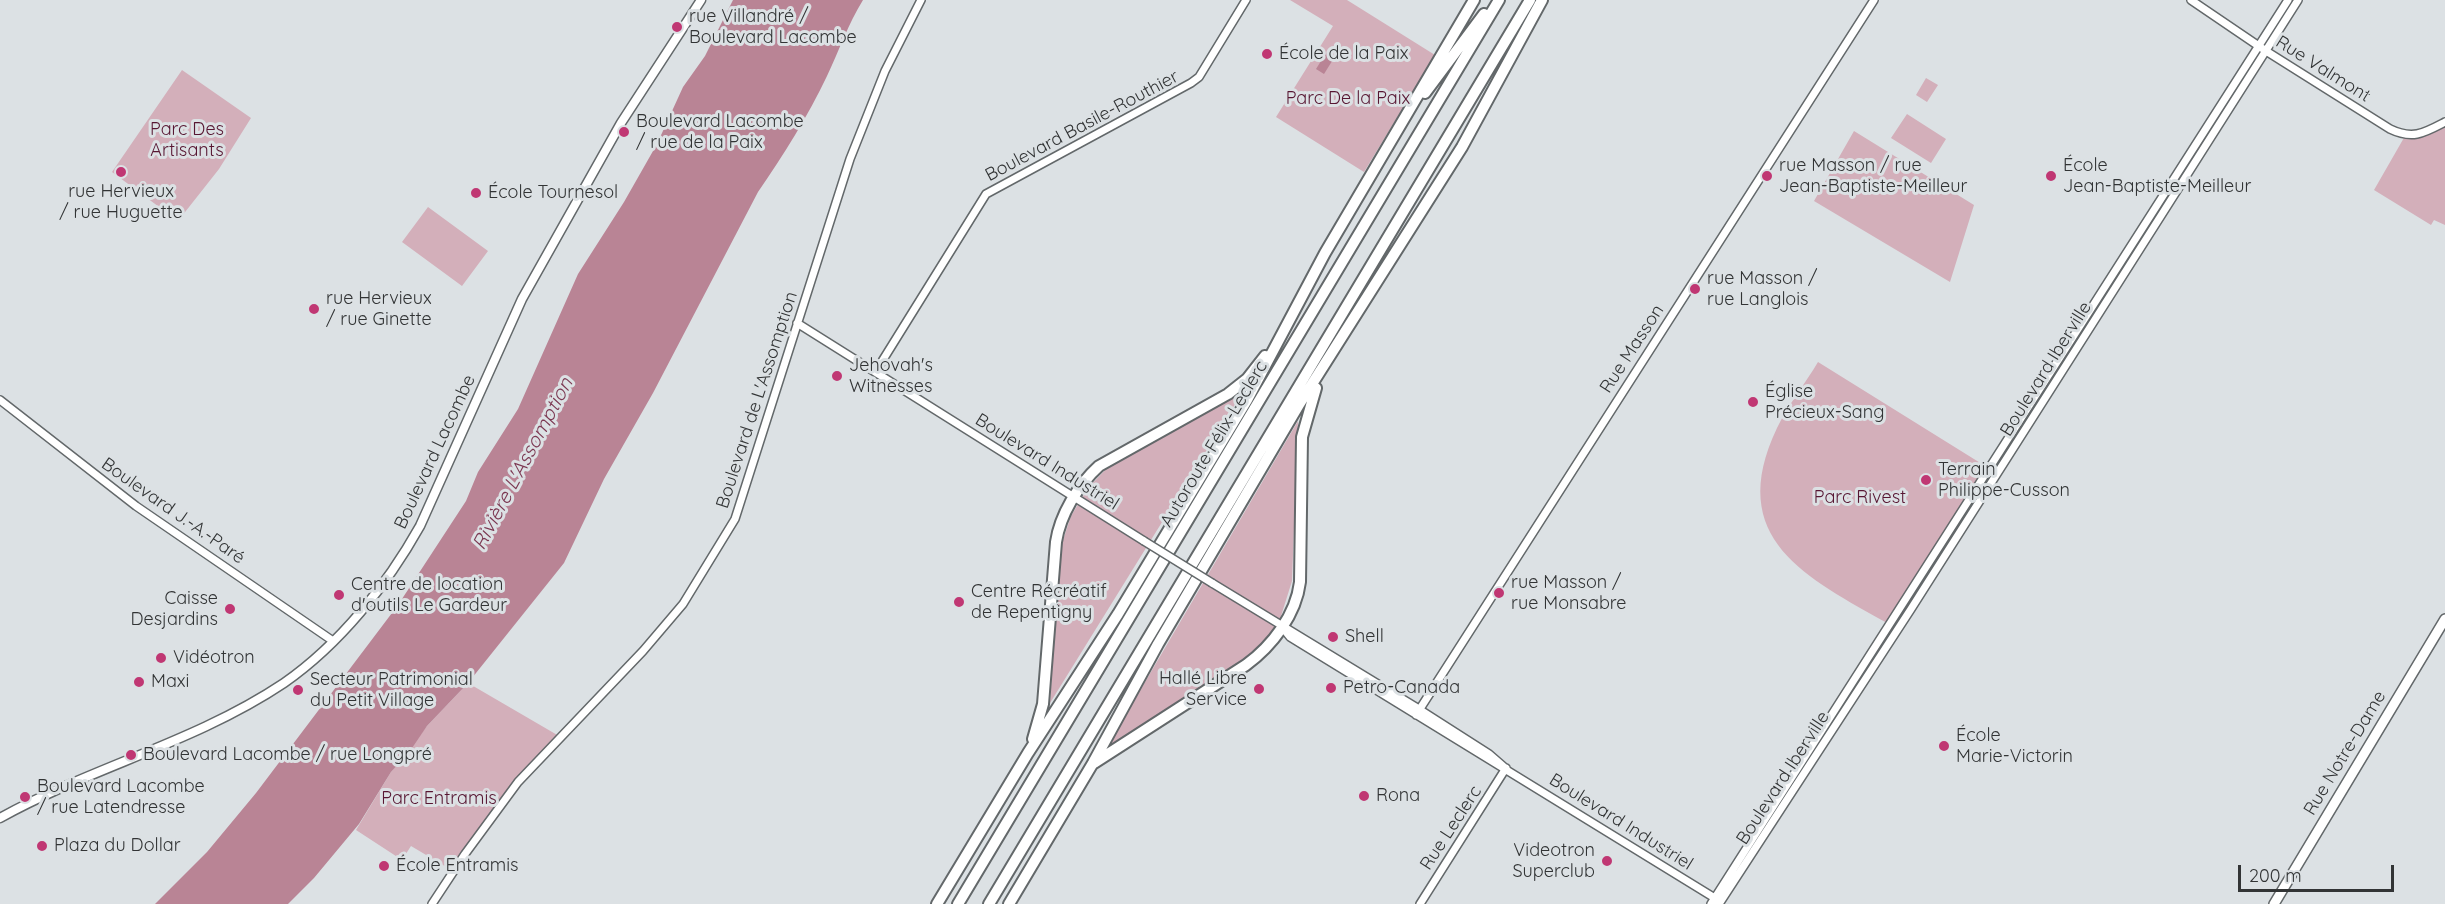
<!DOCTYPE html>
<meta charset="utf-8">
<style>
body{margin:0}
#map{position:relative;width:2445px;height:904px;overflow:hidden;background:#dce1e4;font-family:Quicksand,sans-serif}
canvas{display:block}
.scale{position:absolute;left:2238px;top:865px;width:156px;height:27px;box-sizing:border-box;border:3px solid #323435;border-top:0;padding-left:8px;font-size:18px;line-height:21px;white-space:nowrap;color:#323435;-webkit-text-stroke:4px #dce1e4;paint-order:stroke}
</style>
<div id="map">
<canvas width="2445" height="904"></canvas>
<div class="scale">200 m</div>
</div>
<script>
const g = document.querySelector('canvas').getContext('2d');
g.lineJoin = 'round';
function fillPath(path, color) { g.fillStyle = color; g.fill(path, 'evenodd'); }
function trace(path, color, width, dash) { g.strokeStyle = color; g.lineWidth = width; g.lineCap = dash ? 'butt' : 'round'; g.setLineDash(dash || []); g.stroke(path); }
function drawText(font, color, halo, rows, align = 'center') {
  g.font = font + ' Quicksand,sans-serif'; g.lineWidth = 6; g.setLineDash([]); g.textBaseline = 'middle'; g.strokeStyle = halo; g.fillStyle = color; for (const [text, x, y, turn = 0] of rows) {
    g.save(); g.translate(x, y); g.rotate((+turn || 0) * Math.PI / 180); g.textAlign = isNaN(turn) ? turn : align; if (halo) g.strokeText(text, 0, 0); g.fillText(text, 0, 0); g.restore();
  }
}
fillPath(new Path2D(`
 M1290 0H1347L1435 55 1364 172 1276 117 1333 26Z
 M182 70 251 118 219 169 178 221 112 172Z
 M1926 78 1938 85 1927 102 1916 95Z
 M1907 114 1946 139 1931 163 1891 138Z
 M2445 122V225L2434 220 2431 225 2374 190 2405 136Z
 M1854 131 1974 205 1950 282 1814 201Z
 M428 207 488 251 462 286 402 242Z
 M1818 362 1990 469 1889 624C1807 578 1724 539 1777 428 1788 405 1805 384 1818 362Z
 M1242 393 1050 703 1060 549 1071 516 1088 488 1111 464Z
 M1298 421 1292 581 1281 616 1270 637 1245 661 1104 752Z
 M468 683 559 736 453 871 411 846 402 860 356 830 391 772 427 726Z`), '#d3afba');
fillPath(new Path2D(`
 M733 0H863C848 24 839 51 827 76 808 116 783 156 758 192L653 393 604 479 564 563 468 683 427 726 410 751 391 772 359 824 314 878 288 904H155L207 852 256 793 398 605 466 501 478 472 518 409 578 274 624 202 657 144 683 87 705 56Z
 M1326 53 1334 58 1324 74 1316 69Z`), '#b98495');
const tertiary = new Path2D(`
 M2191 0 2266 51 2390 129C2413 140 2424 133 2445 122
 M797 323 1144 541
 M876 371 986 194 1191 83 1199 77 1246 0
 M0 400 136 506 333 641
 M1212 583 1414 706 1489 754 1504 767
 M1282 627 1290 637 1718 900
 M1416 715 1874 0
 M432 904 465 854 518 782 643 651 683 604 735 519 850 159 885 71 921 0
 M1420 904 1506 768
 M1711 904 2288 0
 M1719 904 1911 609 2298 0`);
const secondary = new Path2D(`
 M0 818C92 767 196 742 284 683 340 644 387 585 420 526L522 299 621 123 701 0`);
const primary = new Path2D(`
 M2274 904 2445 619`);
const motorway = new Path2D(`
 M1425 93 1484 14
 M1033 739 1043 704 1056 542C1060 515 1078 485 1099 466L1228 394 1247 379 1265 356
 M1094 763 1246 665C1272 646 1296 615 1300 582L1302 437 1316 388
 M937 904 1028 753 1118 614 1247 400 1325 253 1474 0
 M958 904 1499 0
 M989 904 1530 0
 M1009 904 1093 763 1158 644 1300 403 1462 147 1542 0`);
trace(tertiary, '#63686a', 10);
trace(secondary, '#63686a', 11);
trace(primary, '#63686a', 12);
trace(motorway, '#63686a', 14);
trace(tertiary, '#fff', 7);
trace(secondary, '#fff', 8);
trace(primary, '#fff', 9);
trace(motorway, '#fff', 10);
const tertiaryBridge = new Path2D(`
 M1144 541 1212 583`);
trace(tertiaryBridge, '#63686a', 10, []);
trace(tertiaryBridge, '#fff', 7);
for (const [x, y, r, color] of [
 [677,27,6,"#c03773"],
 [1267,54,6,"#c03773"],
 [624,132,6,"#c03773"],
 [121,172,6,"#c03773"],
 [1767,176,6,"#c03773"],
 [2051,176,6,"#c03773"],
 [476,193,6,"#c03773"],
 [1695,289,6,"#c03773"],
 [314,309,6,"#c03773"],
 [837,376,6,"#c03773"],
 [1753,402,6,"#c03773"],
 [1926,480,6,"#c03773"],
 [1499,593,6,"#c03773"],
 [339,595,6,"#c03773"],
 [959,602,6,"#c03773"],
 [230,609,6,"#c03773"],
 [1333,637,6,"#c03773"],
 [161,658,6,"#c03773"],
 [139,682,6,"#c03773"],
 [1331,688,6,"#c03773"],
 [1259,689,6,"#c03773"],
 [298,690,6,"#c03773"],
 [1944,746,6,"#c03773"],
 [131,755,6,"#c03773"],
 [1364,796,6,"#c03773"],
 [25,797,6,"#c03773"],
 [42,846,6,"#c03773"],
 [1607,861,6,"#c03773"],
 [384,866,6,"#c03773"]
]) { const dot = new Path2D(); dot.arc(x, y, r, 0, 2 * Math.PI); g.fillStyle = color; g.fill(dot); trace(dot, '#dce1e4', 2); }
drawText('18px', '#323435', '#dce1e4', [
 ["rue Villandré /",689,17],
 ["Boulevard Lacombe",689,38],
 ["École de la Paix",1279,54],
 ["Boulevard Lacombe",636,122],
 ["/ rue de la Paix",636,143],
 ["rue Masson / rue",1779,166],
 ["Jean-Baptiste-Meilleur",1779,187],
 ["École",2063,166],
 ["Jean-Baptiste-Meilleur",2063,187],
 ["rue Hervieux",121,192,"center"],
 ["/ rue Huguette",121,213,"center"],
 ["École Tournesol",488,193],
 ["rue Masson /",1707,279],
 ["rue Langlois",1707,300],
 ["rue Hervieux",326,299],
 ["/ rue Ginette",326,320],
 ["Jehovah's",849,366],
 ["Witnesses",849,387],
 ["Église",1765,392],
 ["Précieux-Sang",1765,413],
 ["Terrain",1938,470],
 ["Philippe-Cusson",1938,491],
 ["rue Masson /",1511,583],
 ["rue Monsabre",1511,604],
 ["Centre de location",351,585],
 ["d'outils Le Gardeur",351,606],
 ["Centre Récréatif",971,592],
 ["de Repentigny",971,613],
 ["Caisse",218,599,"right"],
 ["Desjardins",218,620,"right"],
 ["Shell",1345,637],
 ["Vidéotron",173,658],
 ["Hallé Libre",1247,679,"right"],
 ["Service",1247,700,"right"],
 ["Secteur Patrimonial",310,680],
 ["du Petit Village",310,701],
 ["Maxi",151,682],
 ["Petro-Canada",1343,688],
 ["École",1956,736],
 ["Marie-Victorin",1956,757],
 ["Boulevard Lacombe / rue Longpré",143,755],
 ["Boulevard Lacombe",37,787],
 ["/ rue Latendresse",37,808],
 ["Rona",1376,796],
 ["Plaza du Dollar",54,846],
 ["Videotron",1595,851,"right"],
 ["Superclub",1595,872,"right"],
 ["École Entramis",396,866]
], 'left');
drawText('18px', '#323435', '#dce1e4', [
 ["Rue Valmont",2323,69,32],
 ["Boulevard Basile-Routhier",1082,126,-28],
 ["Rue Masson",1632,349,-57],
 ["Boulevard Iberville",2046,369,-58],
 ["Boulevard de L'Assomption",757,400,-72],
 ["Autoroute Félix-Leclerc",1214,444,-59],
 ["Boulevard Lacombe",435,452,-65],
 ["Boulevard Industriel",1047,462,32],
 ["Boulevard J.-A.-Paré",173,511,35],
 ["Rue Notre-Dame",2345,753,-59],
 ["Boulevard Iberville",1783,778,-57],
 ["Boulevard Industriel",1621,822,32],
 ["Rue Leclerc",1451,828,-57]
]);
drawText('18px', '#571632', '#dce1e4', [
 ["Parc De la Paix",1348,99],
 ["Parc Des",187,130],
 ["Artisants",187,151],
 ["Parc Rivest",1860,498],
 ["Parc Entramis",439,799]
]);
drawText('italic 20px', '#7c3852', '#dce1e4', [
 ["Rivière L'Assomption",523,464,-62]
]);
</script>
